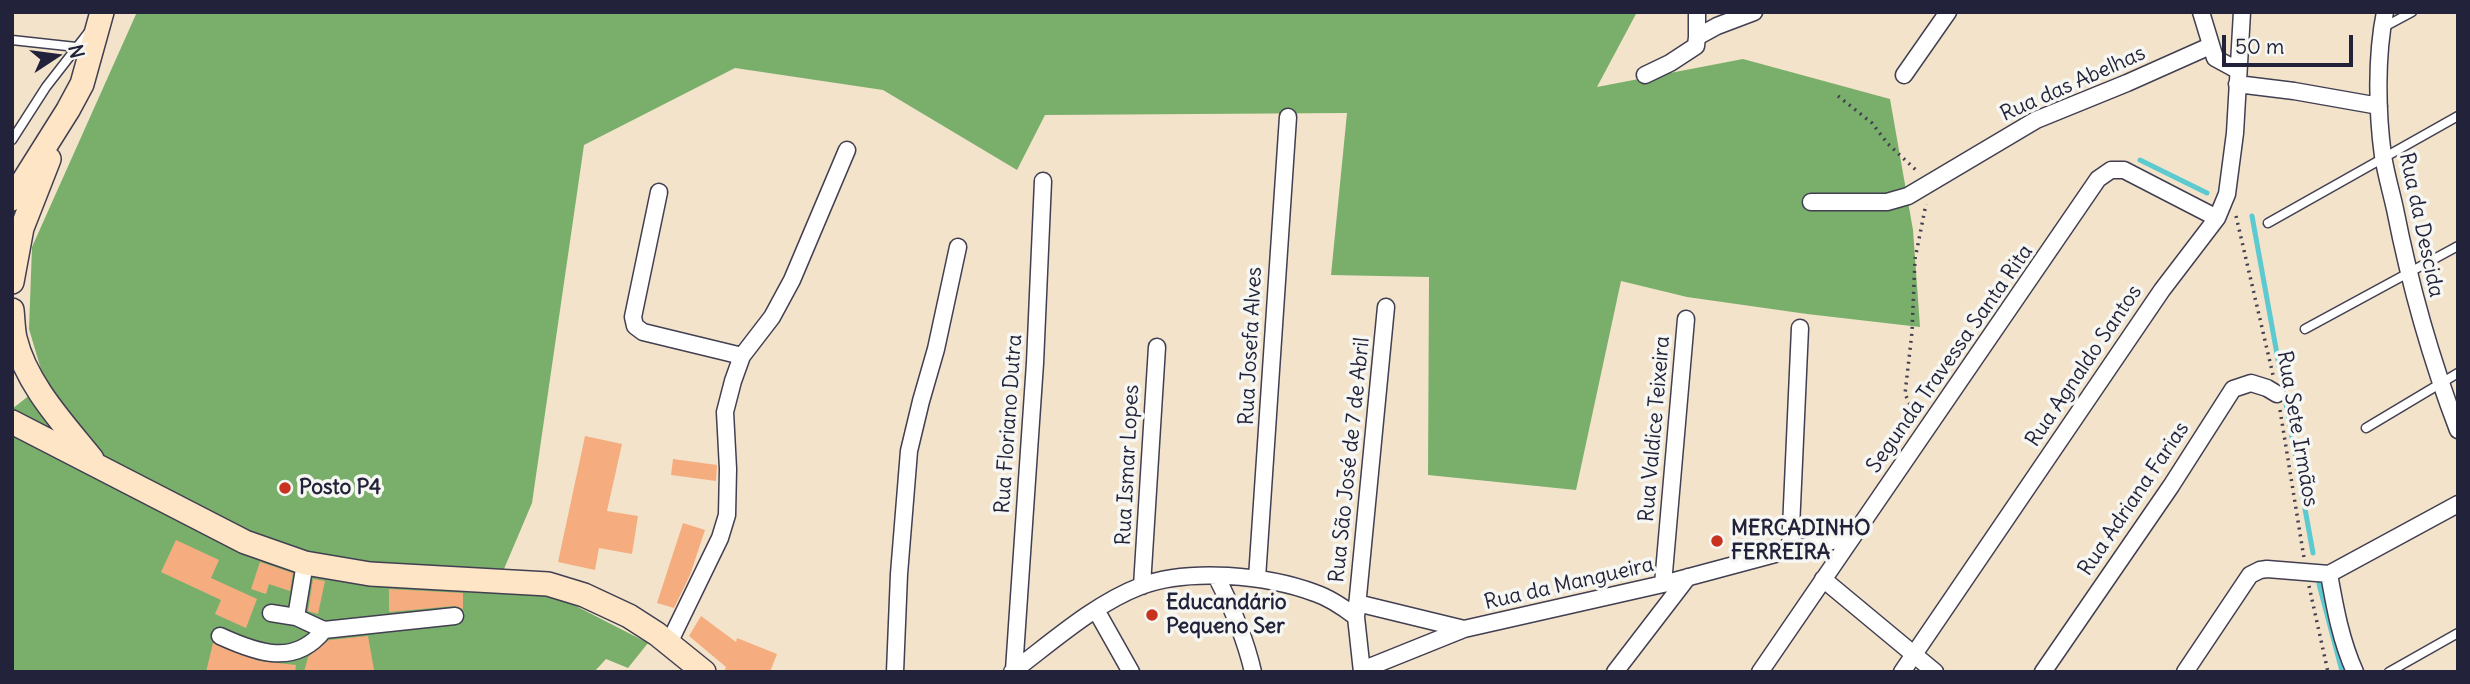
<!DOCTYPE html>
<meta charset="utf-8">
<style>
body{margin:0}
#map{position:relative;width:2470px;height:684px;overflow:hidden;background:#f3e3cb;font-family:Delius,sans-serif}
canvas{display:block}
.frame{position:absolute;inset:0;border:14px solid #22223b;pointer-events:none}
.north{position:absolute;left:21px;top:21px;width:70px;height:70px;-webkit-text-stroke:5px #f6f6f2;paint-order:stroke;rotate:77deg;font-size:19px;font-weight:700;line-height:28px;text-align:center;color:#22223b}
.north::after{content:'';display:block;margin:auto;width:24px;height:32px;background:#22223b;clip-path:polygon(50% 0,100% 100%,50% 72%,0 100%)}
.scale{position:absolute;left:2222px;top:35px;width:131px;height:32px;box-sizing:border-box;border:4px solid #22223b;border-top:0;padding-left:9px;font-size:21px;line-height:24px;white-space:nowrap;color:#22223b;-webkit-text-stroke:5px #f6f6f2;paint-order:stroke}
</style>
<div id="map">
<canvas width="2470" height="684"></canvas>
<div class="frame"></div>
<div class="north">N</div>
<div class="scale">50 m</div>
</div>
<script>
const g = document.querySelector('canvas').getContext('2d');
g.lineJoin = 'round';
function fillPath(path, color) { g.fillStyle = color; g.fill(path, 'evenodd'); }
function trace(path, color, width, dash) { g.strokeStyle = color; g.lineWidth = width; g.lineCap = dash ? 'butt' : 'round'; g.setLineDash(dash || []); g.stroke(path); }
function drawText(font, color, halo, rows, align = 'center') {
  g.font = font + ' Delius,sans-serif'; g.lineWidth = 7; g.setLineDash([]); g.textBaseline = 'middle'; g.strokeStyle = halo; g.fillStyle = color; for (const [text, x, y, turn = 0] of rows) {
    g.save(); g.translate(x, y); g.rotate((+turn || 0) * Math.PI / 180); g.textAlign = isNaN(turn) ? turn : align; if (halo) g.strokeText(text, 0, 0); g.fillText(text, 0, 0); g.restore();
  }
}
fillPath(new Path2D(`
 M137 12H1637L1597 87 1743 59 1890 99 1913 230 1920 327 1807 314 1687 297 1621 281 1576 490 1428 475 1429 277 1331 275 1347 113 1045 115 1017 170 883 90 735 68 584 145 532 503 504 569 648 643 628 668 606 659 594 672H12V409L45 383 29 329 32 247Z`), '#7aaf6b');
trace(new Path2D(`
 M2140 160 2207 193
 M2252 216 2313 553
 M2319 584 2342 671`), '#5dcad0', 5);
fillPath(new Path2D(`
 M585 436 622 444 607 511 638 516 632 554 599 548 595 570 558 562Z
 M673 459 717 465 716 481 671 475Z
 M683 523 705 530 690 575 674 608 657 603Z
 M176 540 219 560 211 578 257 599 246 628 215 614 221 600 161 572Z
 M260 562 293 573 290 591 269 584 266 594 251 589Z
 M313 579 325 581 318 614 308 611Z
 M389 589 463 593V609L454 606 389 612Z
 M701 616 736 642 737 638 777 654 770 672H724L726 667 689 636Z
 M368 636 374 670 304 672 308 657 329 640Z
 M213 643 259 661 296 665 295 672H206Z`), '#f5ad80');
const lane = new Path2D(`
 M2384 27 2412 12
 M12 40 76 47
 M12 140 46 87 88 33
 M2268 223 2458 116
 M2305 329 2458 246
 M2366 428 2458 373
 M2389 672 2458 633`);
const street = new Path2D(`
 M1697 12V37
 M2201 12 2215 58 2237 70
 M2385 12C2376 56 2377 112 2383 156 2386 174 2391 191 2395 209 2410 285 2430 357 2458 430
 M1645 75 1670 63 1696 46 1697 37 1717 26 1754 12
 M1904 75 1948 12
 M2237 84 2294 91 2379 106
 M659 192 633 317 635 326 643 332 742 356
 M1811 202H1887L1908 196 2036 120 2127 83 2210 46
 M1800 328 1790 550 1852 537
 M2329 574 2458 504
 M2329 574C2335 608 2341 641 2355 672
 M1216 576C1232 607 1245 637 1253 672
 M1257 578 1288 117
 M1823 579 1935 672
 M1663 584 1686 319
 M1142 586 1157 347
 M1357 603 1464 629
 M1096 610 1131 672
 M271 613 296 617 324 630
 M296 617 305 563
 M1356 617 1386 307
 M220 636C257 653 295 667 324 630L455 616
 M669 643 720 538 727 515 728 469 725 412 733 381 742 356 772 317 792 280 847 150
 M1014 670 1035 363 1043 181
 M1362 670 1464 629 1663 584 1790 550
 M895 672 899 574 909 451 921 401 936 349 958 247
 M1012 672C1052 642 1094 604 1141 586 1189 568 1267 575 1315 593 1330 598 1343 607 1356 617L1362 672
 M1615 672 1688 577
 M1760 672 2098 179 2111 170H2124L2217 218
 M1902 672 2162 290 2217 218 2227 194 2235 133 2242 12
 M2043 672 2171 486 2233 389 2251 383 2267 388 2277 394
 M2185 672 2250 575 2260 570 2267 569 2329 574`);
const secondary = new Path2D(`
 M12 199 68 110 82 84 102 12
 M12 282 22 228 49 159
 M12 310C13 319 13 329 15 338 26 384 63 423 92 459
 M12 422 245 542 305 563 370 574 548 584 584 595 629 616 657 634 704 672`);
trace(lane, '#413f51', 11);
trace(street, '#413f51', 19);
trace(secondary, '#413f51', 26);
trace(new Path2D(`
 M1838 96 1872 123 1888 144 1917 171
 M2236 216 2273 375
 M2280 410 2304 558
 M1916 417 1905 394 1912 332 1915 259 1926 204
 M2309 586 2328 672`), '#413f51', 3.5, [2, 5]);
trace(lane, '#fff', 8);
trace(street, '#fff', 16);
trace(secondary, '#fde5c5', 23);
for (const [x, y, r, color] of [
 [285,488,7,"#c8321e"],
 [1717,541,7,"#c8321e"],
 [1152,615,7,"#c8321e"]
]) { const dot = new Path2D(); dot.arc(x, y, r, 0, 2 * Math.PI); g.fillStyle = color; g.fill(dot); trace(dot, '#f6f6f2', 2.5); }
drawText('21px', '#22223b', '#f6f6f2', [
 ["Rua das Abelhas",2073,84,-24],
 ["Rua da Descida",2421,225,78],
 ["Rua Josefa Alves",1251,346,-87],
 ["Segunda Travessa Santa Rita",1950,359,-55],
 ["Rua Agnaldo Santos",2084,366,-56],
 ["Rua Floriano Dutra",1009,424,-86],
 ["Rua Valdice Teixeira",1655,429,-85],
 ["Rua Sete Irmãos",2297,429,80],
 ["Rua São José de 7 de Abril",1350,460,-84],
 ["Rua Ismar Lopes",1128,465,-87],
 ["Rua Adriana Farias",2134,499,-56],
 ["Rua da Mangueira",1569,584,-13]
]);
drawText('bold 21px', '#22223b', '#f6f6f2', [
 ["Posto P4",299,488],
 ["MERCADINHO",1731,529],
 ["FERREIRA",1731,553],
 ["Educandário",1166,603],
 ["Pequeno Ser",1166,627]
], 'left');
</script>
